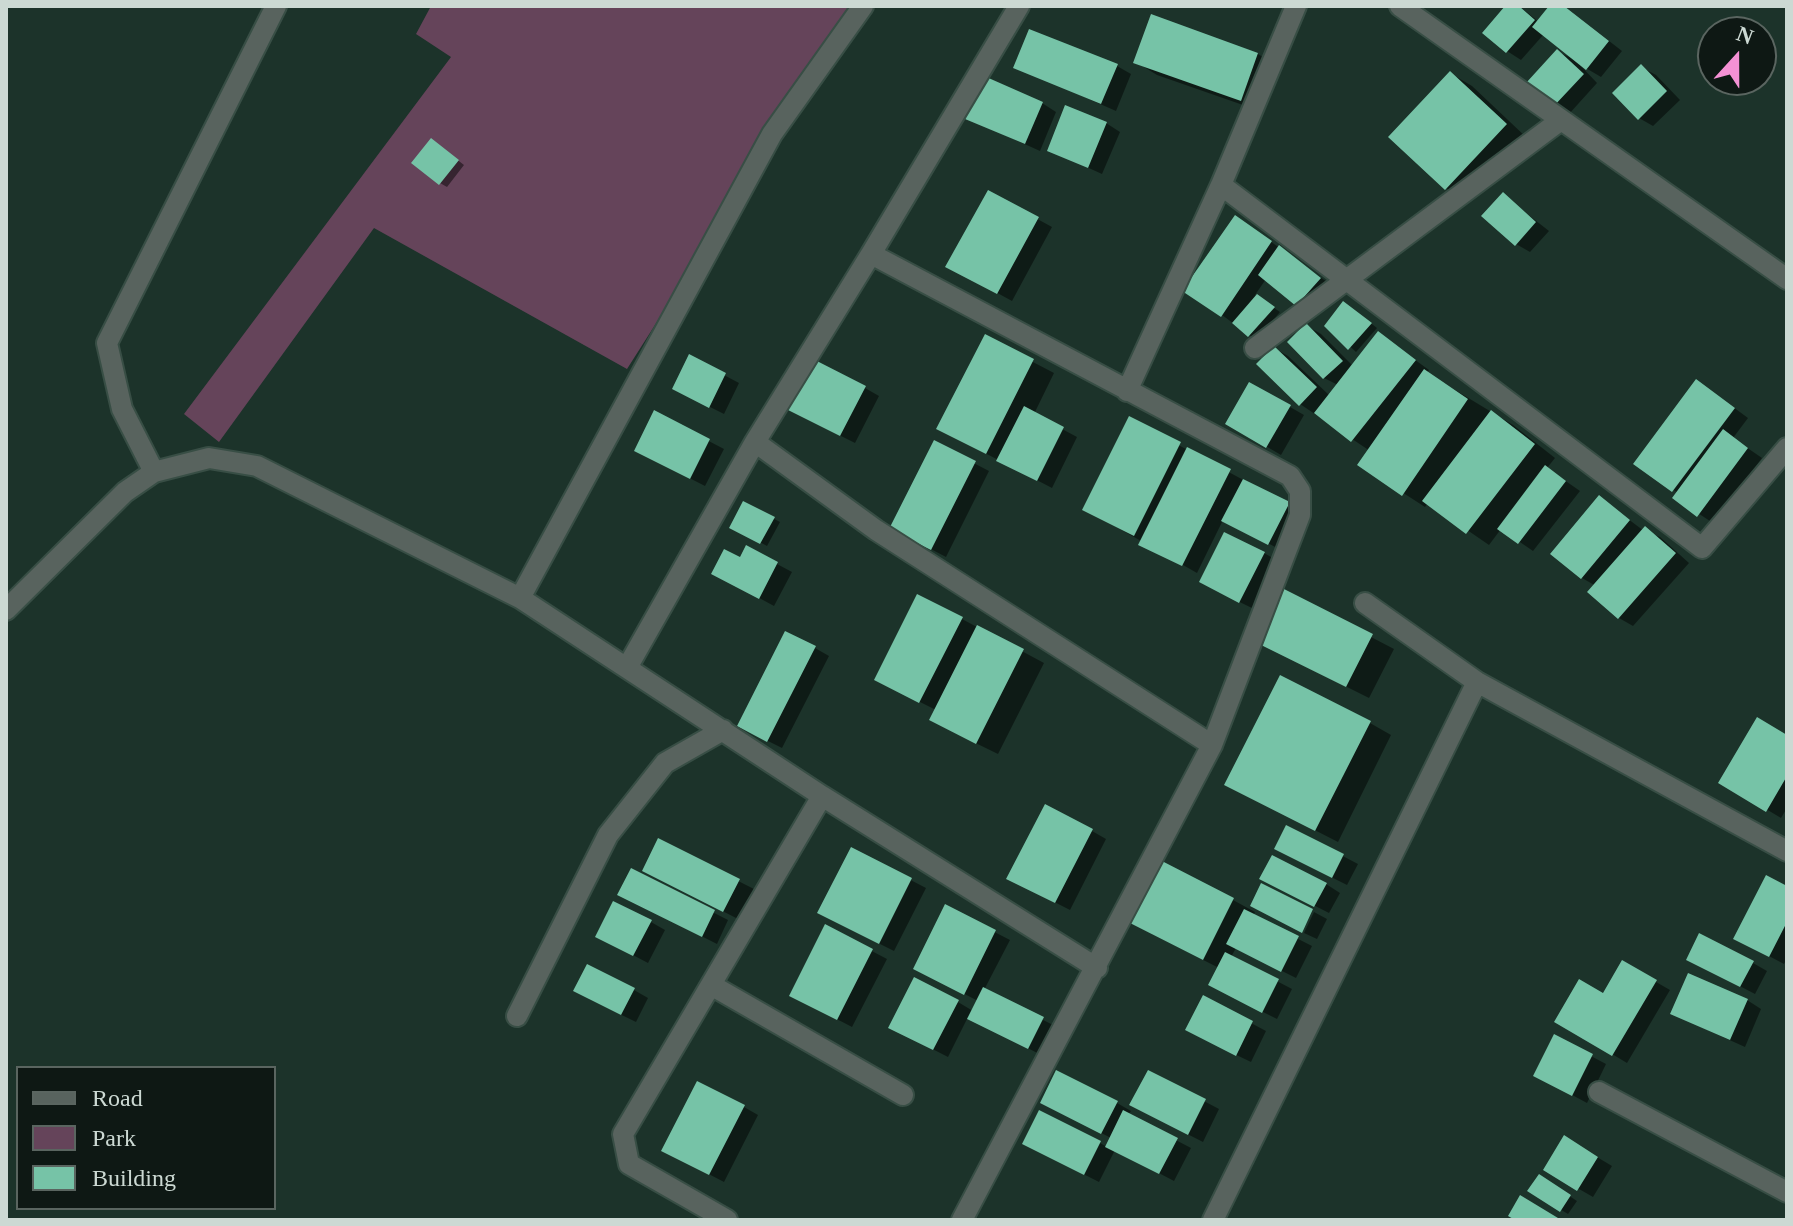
<!DOCTYPE html>
<style>
body{margin:0}
#map{position:relative;width:1793px;height:1226px;overflow:hidden;background:#1c332a;font-family:Georgia,serif}
canvas{display:block}
.frame{position:absolute;inset:0;border:8px solid #ccd9d3;pointer-events:none}
.legend{position:absolute;left:16px;top:1066px;width:260px;height:144px;box-sizing:border-box;background:#0e1814;border:2px solid #5a6560;margin:0;padding:10px 14px;list-style:none;font-size:24px;color:#ccd9d3}
.legend li{display:flex;align-items:center;gap:16px;height:40px}
.legend b{width:40px;border:2px solid #5a6560}
.north{position:absolute;left:1697px;top:16px;width:80px;height:80px;box-sizing:border-box;background:#0e1814;border:2px solid #5a6560;border-radius:50%;rotate:21deg;font-size:22px;font-weight:700;line-height:32px;text-align:center;color:#ccd9d3}
.north::after{content:'';display:block;margin:auto;width:28px;height:36px;background:#f491d4;clip-path:polygon(50% 0,100% 100%,50% 72%,0 100%)}
</style>
<div id="map">
<canvas width="1793" height="1226"></canvas>
<div class="frame"></div>
<ul class="legend">
<li><b style="height:10px;background:#58635e"></b>Road</li>
<li><b style="height:22px;background:#65445a"></b>Park</li>
<li><b style="height:22px;background:#76c3a7"></b>Building</li>
</ul>
<div class="north">N</div>
</div>
<script>
const g = document.querySelector('canvas').getContext('2d');
g.lineJoin = 'round';
function fillPath(path, color) { g.fillStyle = color; g.fill(path, 'evenodd'); }
function trace(path, color, width, dash) { g.strokeStyle = color; g.lineWidth = width; g.lineCap = dash ? 'butt' : 'round'; g.setLineDash(dash || []); g.stroke(path); }
fillPath(new Path2D(`
 M431 6H858L627 369 374 228 219 442 184 414 451 57 416 34Z`), '#65445a');
fillPath(new Path2D(`
 M1508 6H1519L1539 22 1552 6H1564L1622 51 1601 77 1579 64 1597 83 1569 114 1554 106 1558 52 1576 60 1544 34 1521 60 1507 51Z
 M1152 17 1258 54 1279 67 1263 112 1157 75 1136 62Z
 M1117 66 1131 74 1116 111 1016 67Z
 M1641 67 1656 75 1680 100 1653 126 1639 118Z
 M1450 73 1472 86 1527 138 1468 201 1446 188Z
 M1042 103 1056 112 1040 151 967 118Z
 M1106 123 1120 132 1102 174 1049 150Z
 M437 144 464 165 447 187 440 183Z
 M988 192 1052 227 1012 301 948 266Z
 M1503 195 1549 231 1530 252 1516 244Z
 M1249 226 1334 287 1297 304 1266 279 1255 295 1280 312 1256 340 1222 315Z
 M1350 307 1377 328 1356 352 1327 325Z
 M1307 326 1321 334 1353 366 1378 333 1429 370 1427 373 1513 425 1555 458 1547 468 1580 491 1533 551 1501 529 1489 545 1428 503 1425 507 1360 465 1370 451 1300 404 1274 348 1288 356 1330 396 1338 385 1324 378Z
 M985 337 1054 373 1034 414 1077 437 1052 488 960 440Z
 M690 357 739 383 724 414 688 396Z
 M1250 384 1304 415 1281 455 1228 424Z
 M865 388 879 396 855 443 805 418Z
 M1710 390 1748 418 1733 438 1762 458 1713 523 1675 498 1678 493 1636 463Z
 M655 413 724 449 705 486 650 458Z
 M1130 419 1303 512 1283 551 1223 520 1197 573 1106 521Z
 M935 443 989 471 946 557 906 536Z
 M1599 497 1644 531 1660 537 1689 563 1633 626 1619 618 1596 586 1582 578Z
 M744 503 780 522 767 546 732 527Z
 M747 548 792 572 774 606 728 581Z
 M1264 553 1278 561 1254 609 1215 590Z
 M1285 592 1394 649 1369 698 1281 654Z
 M962 619 1044 663 998 754 953 732 936 710 890 687Z
 M815 648 829 656 782 748 754 734Z
 M1370 723 1391 735 1338 842 1248 796Z
 M1787 737V808L1781 818 1721 782Z
 M1287 827 1358 864 1347 885 1291 857Z
 M1092 831 1106 839 1070 910 1023 886Z
 M659 841 754 889 738 919 658 878Z
 M851 849 926 888 894 951 834 921Z
 M632 871 728 920 717 944 634 902Z
 M1326 884 1340 893 1329 913 1276 886Z
 M1787 888V958L1784 964 1750 946Z
 M1233 900 1255 912 1253 916 1312 946 1296 978 1236 948 1231 957 1292 989 1277 1019 1225 993 1219 968 1152 934Z
 M946 907 1010 940 984 990 1057 1027 1043 1056 968 1017 948 1057 905 1035 958 1002 973 1011 978 1001 930 976Z
 M1314 912 1327 919 1317 939 1304 933Z
 M651 922 665 930 648 963 612 944Z
 M826 927 887 959 852 1027 806 1003Z
 M1623 963 1670 990 1627 1063 1557 1021 1603 996Z
 M1753 963 1767 971 1755 994 1703 967Z
 M634 990 648 998 636 1022 589 999Z
 M1204 998 1266 1031 1251 1062 1201 1038Z
 M1747 1000 1761 1009 1745 1047 1672 1014Z
 M1555 1037 1606 1064 1587 1103 1550 1083Z
 M1149 1072 1219 1109 1203 1142 1146 1113Z
 M1117 1103 1131 1111 1128 1115 1191 1148 1174 1181 1115 1150 1099 1182 1038 1151 1100 1143 1107 1147 1111 1138 1056 1110Z
 M744 1107 758 1115 724 1182 678 1158Z
 M1565 1138 1612 1166 1593 1197 1546 1170Z
 M1539 1176 1577 1201 1568 1214 1530 1191Z`), '#0007');
fillPath(new Path2D(`
 M1505 6H1519L1535 20 1506 53 1482 33Z
 M1549 6H1564L1609 41 1586 70 1532 27Z
 M1151 14 1258 53 1241 101 1133 63Z
 M1029 29 1118 64 1101 104 1013 68Z
 M1557 49 1584 74 1553 107 1526 83Z
 M1641 64 1667 91 1638 120 1612 93Z
 M1450 71 1507 124 1445 190 1388 137Z
 M984 76 1043 102 1025 144 965 119Z
 M1065 105 1107 122 1088 168 1047 151Z
 M431 138 459 160 439 185 411 163Z
 M988 190 1039 217 997 294 945 267Z
 M1503 192 1536 222 1515 246 1481 216Z
 M1235 215 1272 241 1221 317 1182 291Z
 M1279 245 1321 278 1296 306 1258 275Z
 M1257 294 1275 307 1248 337 1232 323Z
 M1343 301 1372 323 1348 350 1324 326Z
 M1306 323 1343 361 1323 379 1287 342Z
 M1378 331 1416 360 1351 442 1314 413Z
 M985 334 1034 359 986 454 936 429Z
 M1274 346 1317 387 1299 406 1256 364Z
 M689 354 726 373 709 408 672 389Z
 M813 359 866 386 840 436 788 410Z
 M1424 369 1468 399 1402 496 1357 465Z
 M1696 379 1735 408 1672 492 1633 464Z
 M1249 382 1291 405 1266 448 1225 424Z
 M1024 406 1064 427 1037 481 996 461Z
 M654 410 710 439 690 479 634 451Z
 M1491 410 1535 444 1466 534 1422 501Z
 M1129 416 1181 442 1134 536 1082 510Z
 M1723 429 1748 448 1697 517 1672 498Z
 M934 440 976 461 931 550 889 529Z
 M1187 447 1231 469 1182 566 1138 545Z
 M1545 465 1566 481 1518 544 1497 529Z
 M1243 479 1290 502 1268 545 1221 521Z
 M1599 495 1630 520 1581 579 1550 554Z
 M743 501 775 517 760 544 729 528Z
 M1645 526 1676 553 1618 619 1587 592Z
 M1224 532 1265 552 1239 603 1199 582Z
 M746 545 778 562 759 599 711 574 724 549 740 557Z
 M1284 589 1373 634 1346 687 1257 643Z
 M917 594 963 617 919 703 874 680Z
 M977 625 1024 649 976 744 929 720Z
 M785 631 816 646 767 742 737 726Z
 M1280 675 1371 721 1315 831 1224 785Z
 M1757 717 1787 735V776L1766 812 1718 783Z
 M1045 804 1093 829 1055 903 1006 879Z
 M1286 825 1344 854 1332 878 1274 849Z
 M658 838 740 879 723 912 642 871Z
 M851 847 912 878 879 944 817 913Z
 M1272 855 1327 883 1314 907 1259 879Z
 M1160 860 1234 898 1203 960 1128 922Z
 M631 868 715 910 702 937 617 895Z
 M1766 875 1787 886V922L1769 957 1733 939Z
 M1261 883 1313 909 1302 933 1250 906Z
 M613 901 652 920 633 956 595 937Z
 M945 904 996 930 964 995 913 969Z
 M1244 909 1299 936 1281 972 1226 944Z
 M825 924 873 949 837 1020 789 996Z
 M1699 933 1754 961 1740 987 1686 960Z
 M1225 952 1279 979 1262 1013 1208 985Z
 M1622 960 1657 980 1612 1056 1554 1022 1579 979 1603 993Z
 M587 964 635 988 621 1015 573 991Z
 M1688 973 1748 999 1730 1040 1670 1014Z
 M914 977 959 1000 933 1050 888 1028Z
 M983 987 1044 1017 1028 1049 967 1019Z
 M1203 995 1253 1021 1236 1056 1185 1030Z
 M1554 1034 1593 1054 1572 1096 1533 1076Z
 M1056 1070 1118 1101 1101 1134 1040 1103Z
 M1148 1070 1206 1099 1188 1135 1129 1105Z
 M697 1081 745 1105 709 1175 661 1151Z
 M1039 1110 1101 1141 1084 1175 1022 1144Z
 M1123 1110 1178 1138 1159 1174 1105 1147Z
 M1564 1135 1598 1157 1577 1191 1543 1170Z
 M1539 1174 1571 1195 1560 1212 1527 1191Z
 M1520 1195 1558 1218 1557 1220H1515L1508 1216Z`), '#76c3a7');
const minor = new Path2D(`
 M1296 6 1221 185 1702 548 1787 448
 M1400 6 1787 279
 M871 254 755 442 876 530 1212 745
 M1255 348 1561 120
 M1127 391 1221 185
 M154 472 122 409 107 343 276 6
 M520 598 772 134 863 6
 M1365 603 1477 682 1787 851
 M6 610 125 492 154 472 209 458 257 466 520 598 822 796 623 1134 629 1164 727 1220
 M628 666 755 442
 M822 796 1097 968
 M711 985 903 1095
 M517 1016 608 835 665 763 723 730
 M1599 1092 1787 1192
 M962 1220 1212 745 1300 515V491L1290 476 871 254 1019 6
 M1213 1220 1477 682`);
trace(minor, '#384e45', 24);
trace(minor, '#58635e', 20);
</script>
